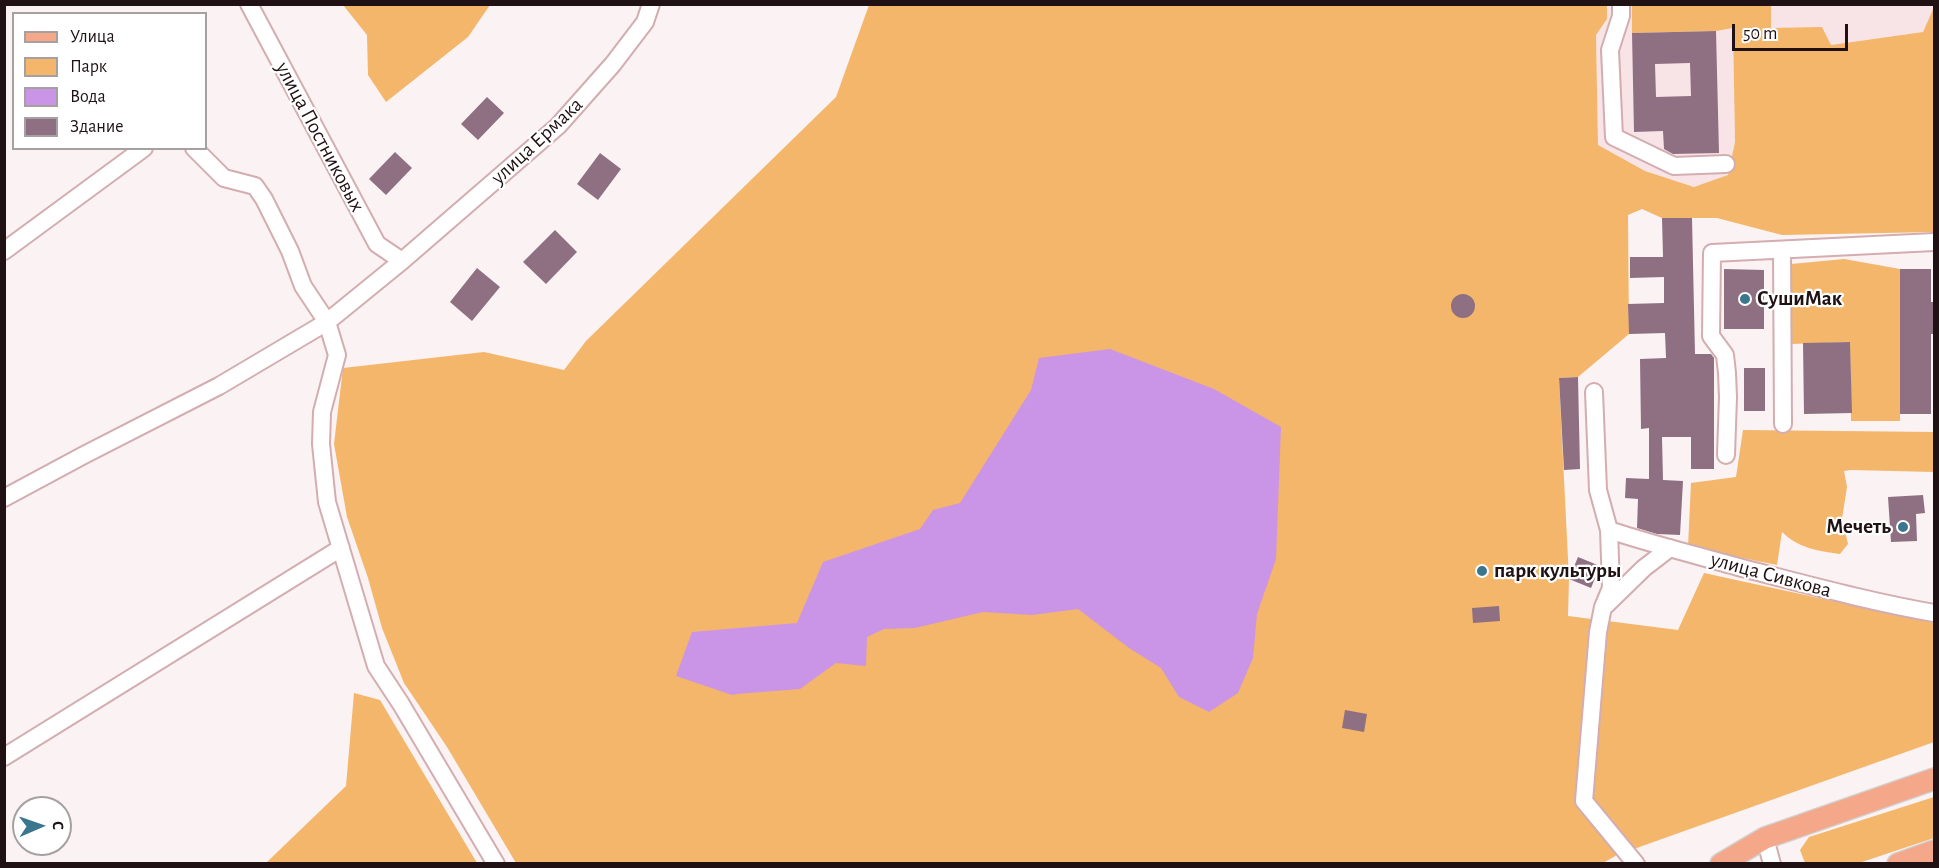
<!DOCTYPE html>
<meta charset="utf-8">
<style>
body{margin:0}
#map{position:relative;width:1939px;height:868px;overflow:hidden;background:#faf2f3;font-family:"Alegreya Sans",sans-serif}
canvas{display:block}
.frame{position:absolute;inset:0;border:6px solid #201214;pointer-events:none}
.legend{position:absolute;left:12px;top:12px;width:195px;height:138px;box-sizing:border-box;background:#fff;border:2px solid #a6a0a1;margin:0;padding:8px 10px;list-style:none;font-size:18px;color:#201214}
.legend li{display:flex;align-items:center;gap:12px;height:30px}
.legend b{width:30px;border:2px solid #a6a0a1}
.north{position:absolute;left:12px;top:796px;width:60px;height:60px;box-sizing:border-box;background:#fff;border:2px solid #a6a0a1;border-radius:50%;rotate:88deg;font-size:16px;font-weight:700;line-height:24px;text-align:center;color:#201214}
.north::after{content:'';display:block;margin:auto;width:21px;height:27px;background:#3a778e;clip-path:polygon(50% 0,100% 100%,50% 72%,0 100%)}
.scale{position:absolute;left:1732px;top:24px;width:116px;height:27px;box-sizing:border-box;border:3px solid #201214;border-top:0;padding-left:8px;font-size:18px;line-height:21px;white-space:nowrap;color:#201214;-webkit-text-stroke:4px #fff;paint-order:stroke}
</style>
<div id="map">
<canvas width="1939" height="868"></canvas>
<div class="frame"></div>
<ul class="legend">
<li><b style="height:8px;background:#f4a789"></b>Улица</li>
<li><b style="height:16px;background:#f3b66b"></b>Парк</li>
<li><b style="height:16px;background:#ca95e7"></b>Вода</li>
<li><b style="height:16px;background:#8e7082"></b>Здание</li>
</ul>
<div class="north">С</div>
<div class="scale">50 m</div>
</div>
<script>
const g = document.querySelector('canvas').getContext('2d');
g.lineJoin = 'round';
function fillPath(path, color) { g.fillStyle = color; g.fill(path, 'evenodd'); }
function trace(path, color, width, dash) { g.strokeStyle = color; g.lineWidth = width; g.lineCap = dash ? 'butt' : 'round'; g.setLineDash(dash || []); g.stroke(path); }
function drawText(font, color, halo, rows, align = 'center') {
  g.font = font + ' "Alegreya Sans",sans-serif'; g.lineWidth = 4.5; g.setLineDash([]); g.textBaseline = 'middle'; g.strokeStyle = halo; g.fillStyle = color; for (const [text, x, y, turn = 0] of rows) {
    g.save(); g.translate(x, y); g.rotate((+turn || 0) * Math.PI / 180); g.textAlign = isNaN(turn) ? turn : align; if (halo) g.strokeText(text, 0, 0); g.fillText(text, 0, 0); g.restore();
  }
}
fillPath(new Path2D(`
 M1607 5H1632V33L1716 31 1733 28 1735 142 1728 176 1694 187 1645 171 1598 145 1596 35 1607 19Z
 M1771 5H1934V7L1923 32 1831 45 1771 29Z`), '#f8e4e6');
fillPath(new Path2D(`
 M343 5H490L468 37 386 102 368 75 367 35Z
 M869 5H1607V19L1596 35 1598 145 1645 171 1694 187 1728 175 1735 142 1733 28 1716 31 1632 33V5H1771V28L1822 27 1831 45 1923 32 1934 7V232L1782 235 1717 218H1662L1642 209 1628 215 1629 334 1578 377 1559 378 1569 579 1568 616 1678 630 1704 573 1934 623V742L1617 855 1603 863H516L447 747 404 683 382 628 368 578 347 517 334 444 343 368 484 352 564 370 586 341 836 97Z
 M1844 259 1900 269V421H1851L1850 342 1792 344 1791 264Z
 M1743 430 1934 432V472L1851 470 1844 471 1847 487 1842 519 1848 544 1840 554C1818 551 1798 548 1782 532L1777 565 1688 547 1691 483 1736 477Z
 M354 693 380 700 477 863H266L346 786Z
 M1934 797V838L1859 863H1805L1800 850 1809 837Z`), '#f3b66b');
fillPath(new Path2D(`
 M1110 349 1214 389 1281 427 1276 559 1257 614 1253 658 1238 693 1209 712 1179 697 1161 668 1129 648 1078 609 1032 615 983 612 915 628 884 629 867 637 866 666 836 663 800 689 737 694 732 695 676 676 692 632 797 623 823 562 920 529 933 510 960 503 1031 390 1039 358Z`), '#ca95e7');
fillPath(new Path2D(`
 M1716 31 1719 153 1673 154 1664 149 1663 131 1634 132 1632 33ZM1690 63 1691 96 1656 97 1655 64Z
 M487 97 504 113 478 140 461 124Z
 M395 152 412 168 386 195 369 179Z
 M600 153 621 169 598 200 577 184Z
 M1662 218H1692L1695 354H1711L1714 358V469H1691V437H1662L1663 480 1683 481 1680 535 1657 534 1637 528 1638 499 1625 498 1626 478 1649 479V428L1641 429 1640 359 1666 358 1665 333 1629 334 1628 304 1664 303V277L1630 278V257H1663Z
 M555 230 577 252 546 284 523 262Z
 M477 268 500 287 472 321 450 302Z
 M1724 269 1764 270V329H1724Z
 M1900 269H1931V302H1935V334H1931V414H1900Z
 M1451 306a12 12 0 1 1 24 0a12 12 0 1 1-24 0Z
 M1850 342 1852 413 1804 414 1803 343Z
 M1744 368H1765V411H1744Z
 M1578 377 1580 469 1564 470 1559 378Z
 M1923 495 1925 513 1916 514 1917 541 1891 542 1888 497Z
 M1578 557 1600 566 1591 588 1569 579Z
 M1499 606 1500 621 1473 623 1472 608Z
 M1345 710 1367 714 1364 732 1342 728Z`), '#8e7082');
const minor = new Path2D(`
 M249 4 377 244 402 261
 M1621 4V16L1610 50 1614 137 1674 166 1726 164
 M4 251 144 148
 M1782 251 1783 424
 M1594 392 1598 490 1609 530 1611 588 1603 607 1598 632 1584 801 1636 864
 M1726 455 1728 397 1727 373 1725 355 1711 336 1712 253 1934 242
 M4 498 84 455 219 386 327 322 303 286 290 251 264 199 255 186 224 178 194 148
 M1609 530C1654 545 1700 556 1746 569 1809 585 1871 602 1934 613
 M1606 605 1644 568 1670 548
 M4 757 341 548
 M1765 838 1772 864
 M496 864 401 704 376 666 327 502 321 444 322 412 337 355 327 322 402 261 558 126 613 64 645 22 651 4`);
const major = new Path2D(`
 M1721 864 1765 838 1934 779
 M1898 864 1934 851`);
trace(minor, '#d3adb0', 20);
trace(major, '#d2d0d0', 24);
trace(minor, '#fff', 16);
trace(major, '#f4a789', 21);
for (const [x, y, r, color] of [
 [1745,299,6,"#3a778e"],
 [1903,527,6,"#3a778e"],
 [1482,571,6,"#3a778e"]
]) { const dot = new Path2D(); dot.arc(x, y, r, 0, 2 * Math.PI); g.fillStyle = color; g.fill(dot); trace(dot, '#fff', 2); }
drawText('21px', '#201214', '#fff', [
 ["улица Постниковых",320,137,62],
 ["улица Ермака",537,141,-43],
 ["улица Сивкова",1771,575,15]
]);
drawText('bold 21px', '#201214', '#fff', [
 ["СушиМак",1757,299],
 ["Мечеть",1891,527,"right"],
 ["парк культуры",1494,571]
], 'left');
</script>
